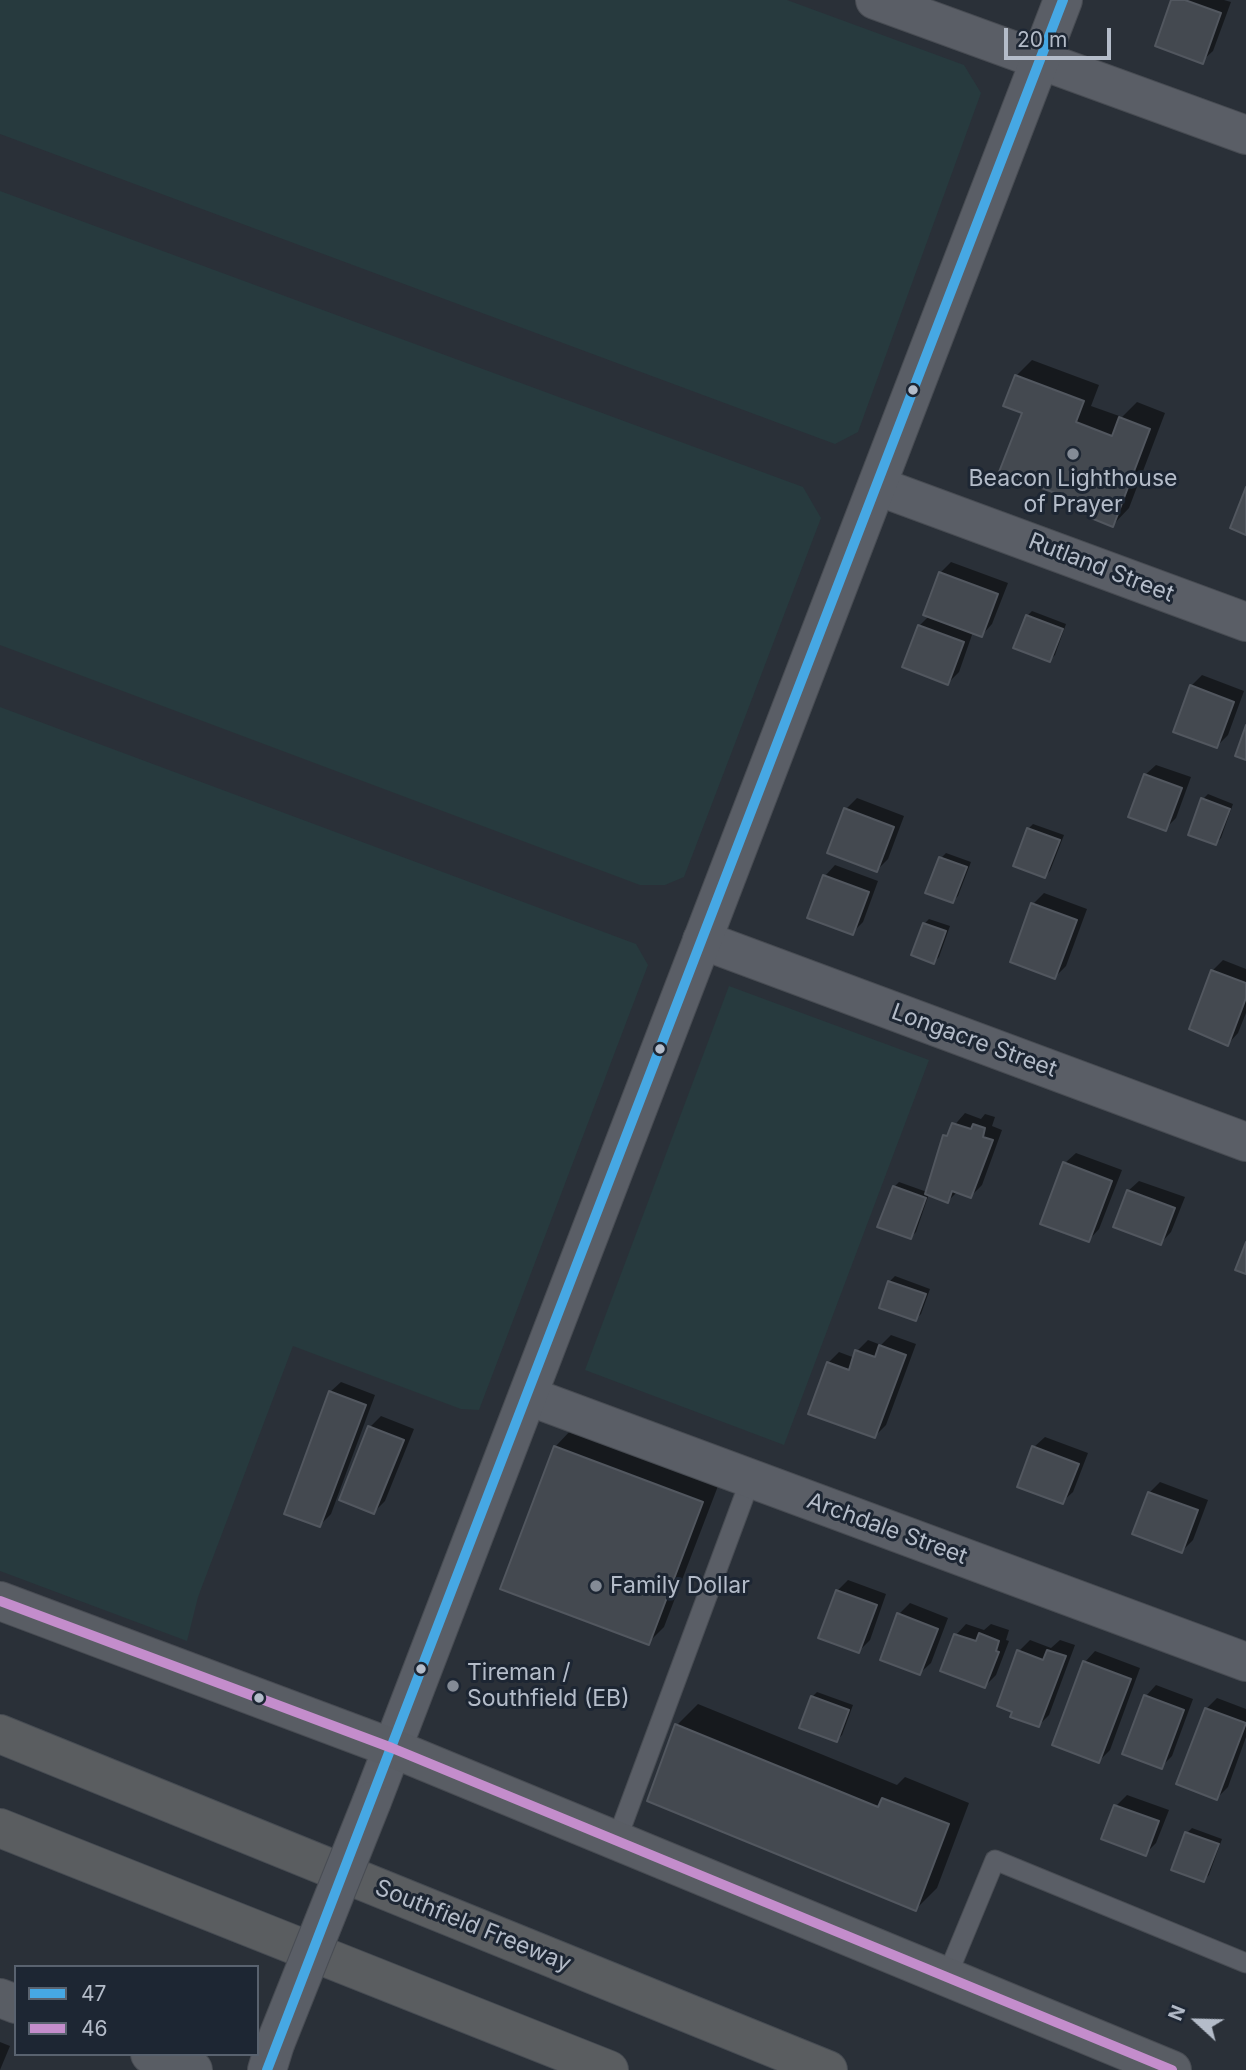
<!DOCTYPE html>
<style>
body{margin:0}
#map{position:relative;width:1246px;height:2070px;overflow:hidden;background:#2a3038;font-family:Inter,sans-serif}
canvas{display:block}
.legend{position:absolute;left:14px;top:1965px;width:245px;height:91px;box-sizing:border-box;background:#1d2633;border:2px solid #59626f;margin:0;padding:9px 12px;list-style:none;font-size:21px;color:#b4bcc9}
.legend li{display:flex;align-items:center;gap:14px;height:35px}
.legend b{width:35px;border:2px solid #59626f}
.north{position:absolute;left:1162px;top:1986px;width:70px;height:70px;-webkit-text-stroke:5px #1d2633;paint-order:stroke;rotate:292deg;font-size:19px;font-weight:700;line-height:28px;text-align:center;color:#b4bcc9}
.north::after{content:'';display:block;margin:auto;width:24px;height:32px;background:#b4bcc9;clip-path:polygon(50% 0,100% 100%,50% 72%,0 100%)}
.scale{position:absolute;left:1004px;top:28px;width:107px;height:32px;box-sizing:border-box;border:4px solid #b4bcc9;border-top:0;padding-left:9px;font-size:21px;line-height:24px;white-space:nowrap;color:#b4bcc9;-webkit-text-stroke:5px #1d2633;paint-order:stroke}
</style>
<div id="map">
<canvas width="1246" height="2070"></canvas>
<ul class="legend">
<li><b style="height:9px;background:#46a8e4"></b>47</li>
<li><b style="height:9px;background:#c48dcc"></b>46</li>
</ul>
<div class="north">N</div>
<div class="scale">20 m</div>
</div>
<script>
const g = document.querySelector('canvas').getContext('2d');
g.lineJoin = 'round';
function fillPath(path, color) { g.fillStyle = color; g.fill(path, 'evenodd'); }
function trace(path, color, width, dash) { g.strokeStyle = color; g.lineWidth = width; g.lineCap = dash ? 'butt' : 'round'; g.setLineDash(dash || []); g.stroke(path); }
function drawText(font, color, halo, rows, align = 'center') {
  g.font = font + ' Inter,sans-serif'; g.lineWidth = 6; g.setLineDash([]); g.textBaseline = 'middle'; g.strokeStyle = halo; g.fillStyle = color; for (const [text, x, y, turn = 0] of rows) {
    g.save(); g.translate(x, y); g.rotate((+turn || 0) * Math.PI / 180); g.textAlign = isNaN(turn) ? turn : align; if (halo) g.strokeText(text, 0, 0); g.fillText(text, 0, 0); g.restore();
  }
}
fillPath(new Path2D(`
 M0 0H787L964 65 981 93 858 432 835 444 0 134Z
 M0 191 803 487 821 518 684 877 665 885H640L0 645Z
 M0 707 636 944 648 965 479 1410 461 1409 293 1346 198 1597 187 1641 0 1571Z
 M729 986 929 1060 784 1445 585 1370Z`), '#273a3e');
fillPath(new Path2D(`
 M1173 0H1224L1231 2 1213 51 1202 61Z
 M1032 360 1099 385 1091 406 1122 417 1137 402 1165 413 1129 508 1113 525 1097 507 1024 412 1016 376Z
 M951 562 1008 583 992 624 982 635 973 632 959 672 948 683 919 626 929 616 925 614 941 572Z
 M1032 611 1066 624 1055 655 1050 660 1027 616Z
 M1202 675 1244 691 1228 735 1217 746 1191 686Z
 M1156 765 1191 777 1176 818 1165 829 1145 775Z
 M1208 794 1233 804 1221 838 1216 843 1203 799Z
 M857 798 904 816 888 859 877 870 846 809Z
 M1033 824 1064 835 1050 871 1045 876 1028 829Z
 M946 853 971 862 958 896 953 901 941 858Z
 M835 865 878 881 863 922 852 933 809 917 825 876Z
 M1044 893 1087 909 1066 966 1055 977 1033 904Z
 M929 919 950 926 939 957 934 962 924 924Z
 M1223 960 1246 969V1013L1238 1033 1228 1044 1212 971Z
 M965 1113 981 1119 985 1114 995 1117 992 1126 1002 1130 982 1185 971 1196 958 1191 948 1201 929 1194 916 1232 911 1237 894 1187 899 1182 927 1192 945 1136Z
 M1076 1153 1122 1170 1099 1229 1089 1240 1065 1163Z
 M1139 1181 1185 1197 1171 1232 1161 1243 1128 1191Z
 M895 1276 930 1289 921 1314 916 1319 881 1307 890 1281Z
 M891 1335 916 1344 886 1425 875 1436 828 1363 839 1352 855 1358 857 1351 868 1340 881 1345Z
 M341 1382 375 1395 331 1514 320 1525 330 1392Z
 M381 1416 414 1429 385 1501 374 1512 341 1499 370 1427Z
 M571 1430 718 1486 664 1627 648 1643 555 1447Z
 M1045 1437 1088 1453 1073 1492 1062 1502 1034 1447Z
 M1160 1482 1208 1500 1193 1540 1182 1551 1149 1493Z
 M848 1580 886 1594 870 1640 859 1651 837 1591Z
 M910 1603 948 1618 931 1663 920 1673 899 1614Z
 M966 1624 984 1630 991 1624 1009 1630 1006 1640 1009 1641 996 1675 985 1686 956 1635Z
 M1030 1640 1051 1648 1060 1640 1075 1645 1049 1715 1039 1725 1019 1651Z
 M1095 1651 1140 1668 1110 1750 1099 1761 1085 1662Z
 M1156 1685 1193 1699 1172 1756 1161 1767 1146 1696Z
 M817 1692 853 1705 842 1735 837 1740 812 1697Z
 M1217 1698 1246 1709V1737L1228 1787 1217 1798 1206 1709Z
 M698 1704 897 1785 905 1777 969 1803 937 1888 916 1909 650 1800 677 1725Z
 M1127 1795 1169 1810 1156 1843 1145 1854 1116 1806Z
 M1192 1828 1222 1839 1209 1875 1204 1880 1187 1833Z
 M0 2042 10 2046 0 2070Z`), '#0007');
const building = new Path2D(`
 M1171 0H1185L1221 13 1203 64 1155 46Z
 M1015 375 1084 401 1076 422 1112 436 1119 417 1150 429 1113 527 1091 518 1095 508 999 472 1022 413 1003 406Z
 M1246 487V535L1230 528Z
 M939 572 998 594 982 637 923 615Z
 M1026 615 1063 629 1050 662 1013 648Z
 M918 625 964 642 948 685 902 667Z
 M1190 685 1234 702 1217 748 1173 732Z
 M1246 725V760L1235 756Z
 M1144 774 1182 788 1166 831 1128 817Z
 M1201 798 1230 809 1216 845 1188 835Z
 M844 808 894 827 877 872 827 853Z
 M1027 828 1060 840 1045 878 1013 866Z
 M939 857 967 867 953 903 925 893Z
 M823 875 869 892 853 935 807 918Z
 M1031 903 1077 920 1055 979 1010 962Z
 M923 923 946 931 934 964 911 955Z
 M1211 970 1246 983V998L1228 1046 1189 1029Z
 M952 1123 971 1129 973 1124 985 1128 983 1137 993 1140 971 1198 952 1191 948 1203 925 1194 943 1135 947 1136Z
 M1063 1162 1112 1181 1089 1242 1040 1224Z
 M893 1186 926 1198 911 1239 877 1227Z
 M1127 1190 1175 1208 1161 1245 1113 1227Z
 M1246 1242V1274L1235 1270Z
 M888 1281 926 1294 916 1321 879 1308Z
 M879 1345 906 1355 875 1438 808 1414 827 1362 849 1370 855 1350 875 1357Z
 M329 1391 366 1405 320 1527 284 1514Z
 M368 1426 404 1440 374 1514 339 1500Z
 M554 1446 703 1502 649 1645 500 1589Z
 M1032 1446 1079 1464 1063 1504 1017 1487Z
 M1148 1492 1198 1510 1182 1553 1132 1534Z
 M836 1590 877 1605 859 1653 818 1638Z
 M897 1613 938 1629 920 1675 880 1660Z
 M979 1633 999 1641 996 1651 999 1652 985 1688 940 1671 954 1634 976 1641Z
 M1017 1650 1043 1660 1047 1650 1066 1656 1039 1727 1010 1717 1012 1712 997 1706Z
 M1083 1661 1131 1679 1099 1763 1052 1745Z
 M1144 1695 1184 1710 1162 1769 1122 1754Z
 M811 1696 849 1710 837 1742 799 1728Z
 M1205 1708 1246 1723 1217 1800 1176 1784Z
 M675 1724 878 1807 882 1798 949 1824 916 1911 647 1801Z
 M1114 1805 1159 1821 1146 1856 1101 1839Z
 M1185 1832 1219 1844 1204 1882 1171 1870Z`);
fillPath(building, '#444950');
trace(building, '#52575f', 2);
const service = new Path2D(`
 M617 1839 751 1478
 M947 1976 995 1860 1246 1963`);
const minor = new Path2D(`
 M875 0C998 46 1123 89 1246 135
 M877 486 1246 622
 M702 940 1246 1142
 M528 1396 1246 1662`);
const tertiary = new Path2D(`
 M372 1801 1063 0
 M267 2070 275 2044`);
const secondary = new Path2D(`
 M0 1601 392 1748 1172 2070
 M0 1998 16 2004
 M150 2054 193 2070`);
const motorway = new Path2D(`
 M0 1734 828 2070
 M0 1828 609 2070`);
trace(service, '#484c53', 21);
trace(minor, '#484c53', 40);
trace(tertiary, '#484c53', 40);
trace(secondary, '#484c53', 40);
trace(motorway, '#474c53', 40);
trace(service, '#5a5e66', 19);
trace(minor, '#5a5e66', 38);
trace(tertiary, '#5a5e66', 38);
trace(secondary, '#595d64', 38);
trace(motorway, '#5a5d60', 38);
const tertiaryBridge = new Path2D(`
 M275 2044 372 1801`);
trace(tertiaryBridge, '#484c53', 40, []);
trace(tertiaryBridge, '#5a5e66', 38);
trace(new Path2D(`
 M267 2070 1063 0`), '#46a8e4', 10);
trace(new Path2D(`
 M0 1601 392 1748 1172 2070`), '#c48dcc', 10);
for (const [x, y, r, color] of [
 [913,390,6,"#b4bcc9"],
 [1073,454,7,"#848b96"],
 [660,1049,6,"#b4bcc9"],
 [596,1586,7,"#848b96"],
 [421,1669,6,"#b4bcc9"],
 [453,1686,7,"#848b96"],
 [259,1698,6,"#b4bcc9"]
]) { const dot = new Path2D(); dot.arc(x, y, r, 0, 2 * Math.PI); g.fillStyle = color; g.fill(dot); trace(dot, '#1d2633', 2.5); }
drawText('23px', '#b4bcc9', '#1d2633', [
 ["Beacon Lighthouse",1073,479,"center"],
 ["of Prayer",1073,505,"center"],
 ["Family Dollar",610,1586],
 ["Tireman /",467,1673],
 ["Southfield (EB)",467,1699]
], 'left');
drawText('23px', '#b4bcc9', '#1d2633', [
 ["Rutland Street",1101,568,21],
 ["Longacre Street",974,1041,20],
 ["Archdale Street",887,1529,20],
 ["Southfield Freeway",473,1926,22]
]);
</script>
